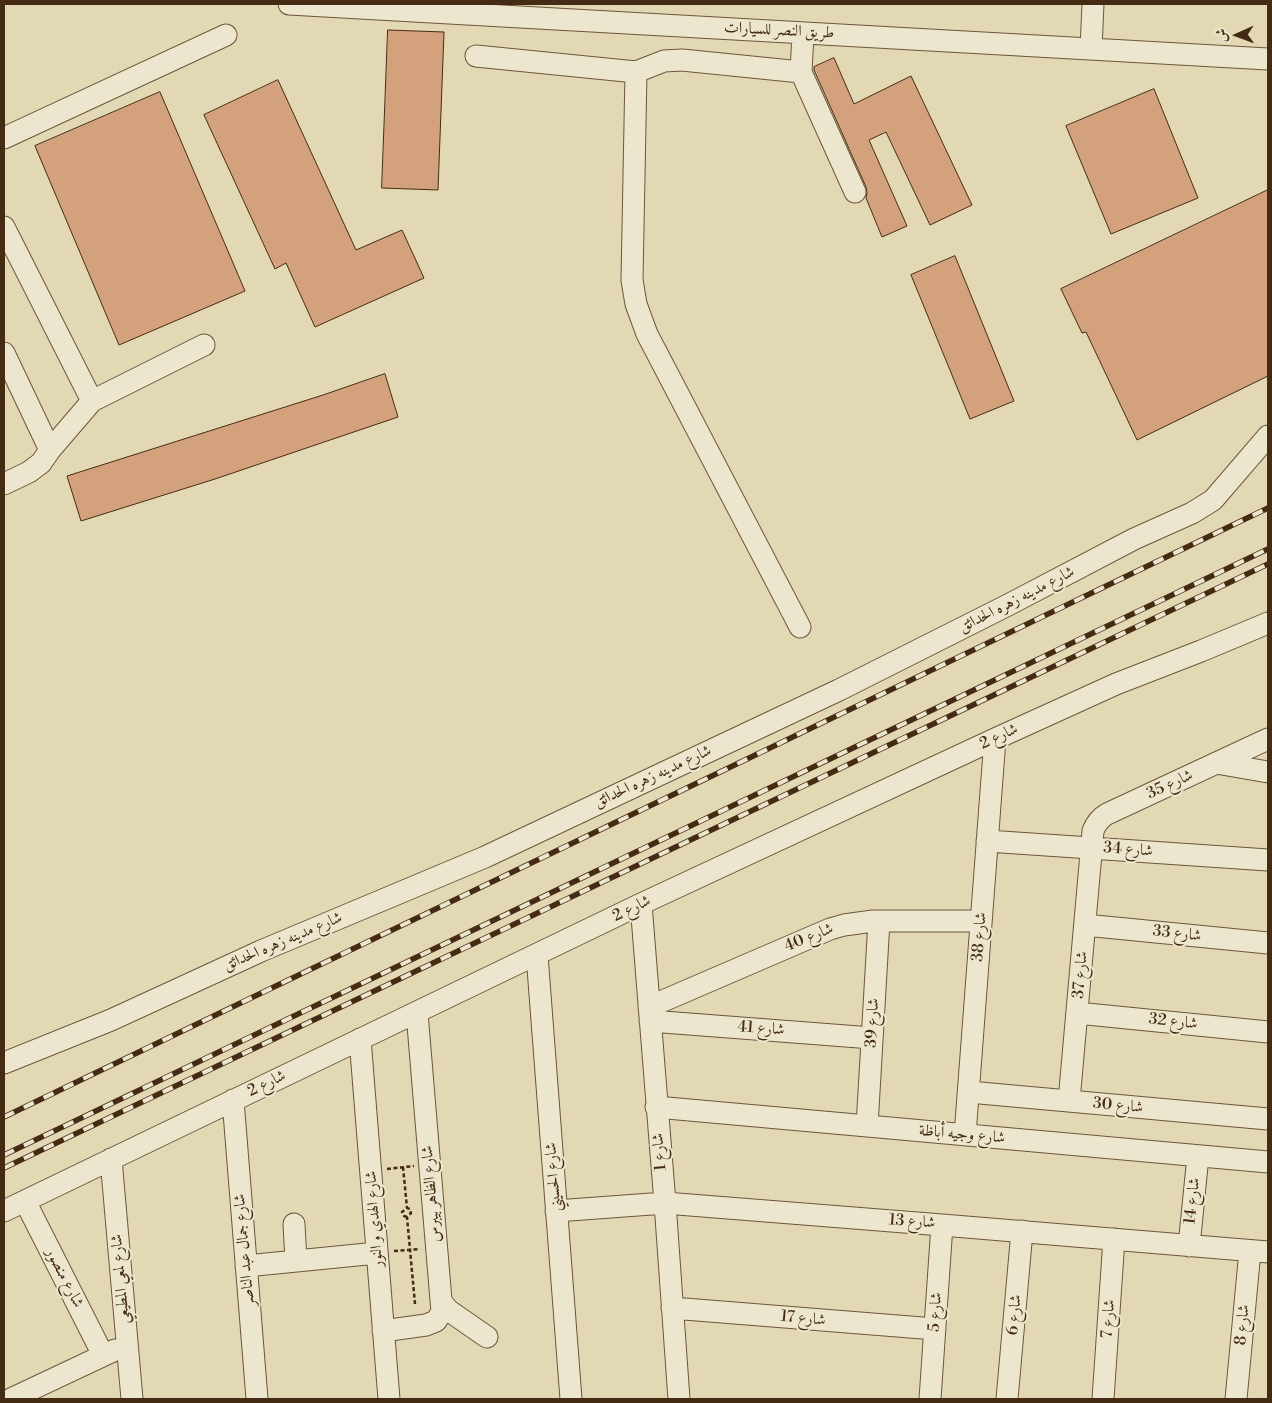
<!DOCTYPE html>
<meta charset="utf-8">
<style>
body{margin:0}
#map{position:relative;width:1272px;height:1403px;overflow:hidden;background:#e3d8b4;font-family:"Libre Bodoni",Amiri,serif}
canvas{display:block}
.frame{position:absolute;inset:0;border:5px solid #452b13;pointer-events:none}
.north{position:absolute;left:1212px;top:10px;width:50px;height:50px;-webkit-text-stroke:4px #ede6ce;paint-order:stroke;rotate:268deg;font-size:14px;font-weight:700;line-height:20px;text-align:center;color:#452b13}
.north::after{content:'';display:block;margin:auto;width:18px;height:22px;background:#452b13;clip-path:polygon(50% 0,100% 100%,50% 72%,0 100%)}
</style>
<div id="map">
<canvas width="1272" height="1403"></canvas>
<div class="frame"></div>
<div class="north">ش</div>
</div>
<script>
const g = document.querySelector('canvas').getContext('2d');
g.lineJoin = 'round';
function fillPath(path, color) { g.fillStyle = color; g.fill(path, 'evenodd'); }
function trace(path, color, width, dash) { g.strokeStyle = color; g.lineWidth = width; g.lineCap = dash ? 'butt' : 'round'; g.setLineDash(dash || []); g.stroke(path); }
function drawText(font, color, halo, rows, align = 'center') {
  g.font = font + ' "Libre Bodoni",Amiri,serif'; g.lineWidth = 4; g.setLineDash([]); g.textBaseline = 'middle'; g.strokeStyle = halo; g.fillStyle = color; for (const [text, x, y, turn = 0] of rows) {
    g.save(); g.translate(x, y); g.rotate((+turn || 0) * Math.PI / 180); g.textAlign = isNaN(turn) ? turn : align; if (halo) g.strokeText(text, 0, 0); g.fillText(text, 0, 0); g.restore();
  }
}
const building = new Path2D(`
 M388 30 444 32 438 190 382 188Z
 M834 58 854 104 911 76 972 205 930 225 886 132 869 140 907 226 882 237 866 198 867 193 866 187 814 70V67Z
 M278 80 356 250 402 230 424 278 315 327 286 263 275 269 204 115Z
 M1154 89 1198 198 1111 234 1066 126Z
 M160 92 245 291 119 345 35 146Z
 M1268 190V376L1137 440 1086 332 1082 333 1061 289Z
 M955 256 1014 401 970 419 911 275Z
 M385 374 398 417 215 479 81 521 67 476 323 395Z`);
fillPath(building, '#d4a17d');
trace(building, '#452b13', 1);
const minor = new Path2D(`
 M289 4 1268 59
 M803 33 801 72 855 192
 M1091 49 1093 4
 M476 56 636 72 664 61 682 60 801 72
 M636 72 632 280 636 304 647 334 800 627
 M4 138 226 35
 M4 227 92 401 204 345
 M4 353 50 450 41 463 29 472 4 484
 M50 450 92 401
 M1216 763 1268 772
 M987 841 1268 860
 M641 904 665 1203 679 1399
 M1085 925 1268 943
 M537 955 571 1399
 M649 1007 830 929 844 925 873 921H981
 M1077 1013 1268 1032
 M650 1021 872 1038
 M360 1039 389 1399
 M4 1063 111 1020 261 951 485 857 839 690 1008 605 1134 539 1192 513 1213 500 1268 436
 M969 1092 1268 1119
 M233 1100 257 1399
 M1069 1101 1093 831C1096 823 1100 818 1107 814L1268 739
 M656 1107 1268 1162
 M867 1126 879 921
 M965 1135 995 739
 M111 1159 132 1399
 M25 1201 103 1355
 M4 1211 641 904 995 739 1116 684 1201 651 1268 623
 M556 1211 665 1203 942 1225 1268 1252
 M294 1224 296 1261
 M1189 1246 1198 1156
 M246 1266 377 1253
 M441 1301 448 1310 487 1337
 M672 1308 935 1329
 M383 1331 426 1325 436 1321 442 1312 417 1013
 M11 1399 115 1350
 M930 1399 942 1225
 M1007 1399 1022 1231
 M1103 1399 1114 1239
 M1236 1399 1250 1251`);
trace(minor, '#6c563b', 23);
trace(new Path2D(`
 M403 1167 407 1208
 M387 1169 414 1166
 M407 1217 404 1216 402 1212 407 1208 410 1209 411 1213 407 1217 415 1304
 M394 1251 420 1249`), '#452b13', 2.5, [4, 2.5]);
trace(minor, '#ede6ce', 21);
const rail = new Path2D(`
 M4 1117 1268 508
 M4 1155 1268 549
 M4 1168 1268 564`);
trace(rail, '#452b13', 5.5);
trace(rail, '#ede6ce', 4, [11]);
drawText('16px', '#452b13', '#ede6ce', [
 ["طريق النصر للسيارات",779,31,3],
 ["شارع مدينه زهره الحدائق",1017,600,-27],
 ["شارع 2",999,737,-25],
 ["شارع مدينه زهره الحدائق",653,777,-25],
 ["شارع 35",1170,785,-25],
 ["شارع 34",1128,850,4],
 ["شارع 2",632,909,-26],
 ["شارع 33",1177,934,6],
 ["شارع 38",980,937,-86],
 ["شارع 40",809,938,-22],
 ["شارع مدينه زهره الحدائق",283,942,-23],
 ["شارع 37",1081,975,-85],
 ["شارع 32",1173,1022,6],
 ["شارع 39",873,1023,-87],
 ["شارع 41",761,1029,4],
 ["شارع 2",267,1084,-26],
 ["شارع 30",1118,1106,5],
 ["شارع وجيه أباظة",962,1135,5],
 ["شارع 1",660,1152,-95],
 ["شارع الحسيني",554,1177,-94],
 ["شارع الظاهر بيبرس",432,1194,-95],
 ["شارع 14",1193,1201,-84],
 ["شارع الهدي و النور",375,1219,-94],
 ["شارع 13",912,1222,4],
 ["شارع جمال عبد الناصر",245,1250,-95],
 ["شارع منصور",64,1278,63],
 ["شارع لمعي المطيعي",121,1279,-95],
 ["شارع 5",936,1312,-86],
 ["شارع 6",1015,1315,-85],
 ["شارع 17",803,1319,5],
 ["شارع 7",1109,1319,-86],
 ["شارع 8",1243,1325,-85]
]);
</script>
